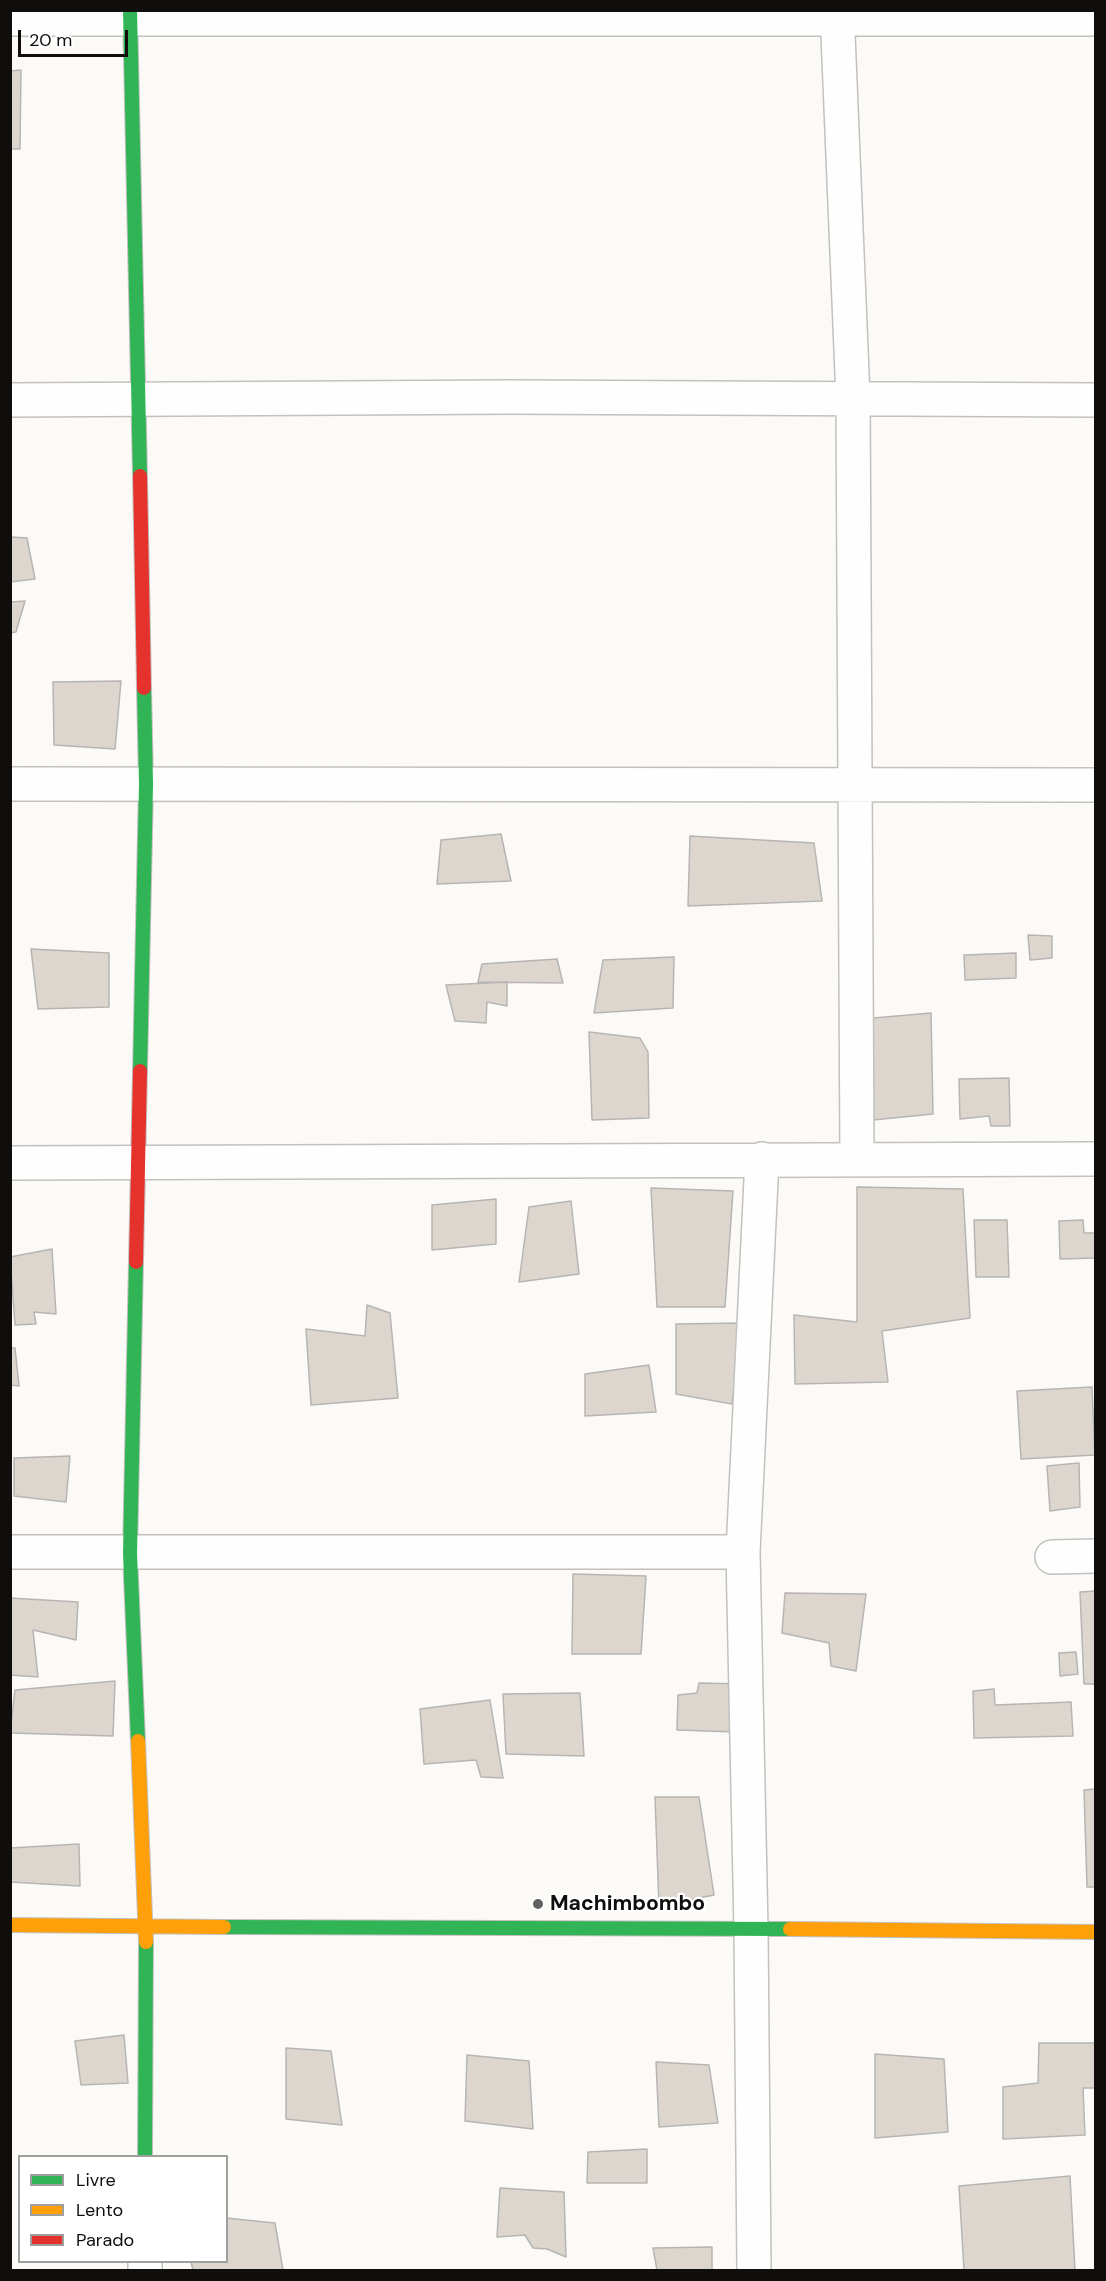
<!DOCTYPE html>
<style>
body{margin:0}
#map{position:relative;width:1106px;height:2281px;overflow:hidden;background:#fcfaf7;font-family:"DM Sans",sans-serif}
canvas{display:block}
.frame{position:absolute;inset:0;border:12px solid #0f0e0d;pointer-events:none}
.legend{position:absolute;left:18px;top:2155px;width:210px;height:108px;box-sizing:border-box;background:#fff;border:2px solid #9f9f9e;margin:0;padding:8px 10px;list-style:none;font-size:18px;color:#0f0e0d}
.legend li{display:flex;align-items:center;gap:12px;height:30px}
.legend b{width:30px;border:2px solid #9f9f9e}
.scale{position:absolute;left:18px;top:30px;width:110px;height:27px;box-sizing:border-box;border:3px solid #0f0e0d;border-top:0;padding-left:8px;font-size:18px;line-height:21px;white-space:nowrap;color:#0f0e0d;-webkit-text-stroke:4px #fff;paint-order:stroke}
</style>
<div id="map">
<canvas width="1106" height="2281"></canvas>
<div class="frame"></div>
<ul class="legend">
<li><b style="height:8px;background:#30b455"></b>Livre</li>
<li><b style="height:8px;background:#ff9f0a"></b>Lento</li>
<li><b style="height:8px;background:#e5322d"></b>Parado</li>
</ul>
<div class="scale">20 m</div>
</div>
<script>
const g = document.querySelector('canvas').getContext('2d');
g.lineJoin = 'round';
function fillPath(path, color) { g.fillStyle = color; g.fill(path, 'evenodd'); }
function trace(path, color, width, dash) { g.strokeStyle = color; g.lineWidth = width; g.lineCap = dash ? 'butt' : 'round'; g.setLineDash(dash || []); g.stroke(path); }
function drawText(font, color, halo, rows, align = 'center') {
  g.font = font + ' "DM Sans",sans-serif'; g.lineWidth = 4.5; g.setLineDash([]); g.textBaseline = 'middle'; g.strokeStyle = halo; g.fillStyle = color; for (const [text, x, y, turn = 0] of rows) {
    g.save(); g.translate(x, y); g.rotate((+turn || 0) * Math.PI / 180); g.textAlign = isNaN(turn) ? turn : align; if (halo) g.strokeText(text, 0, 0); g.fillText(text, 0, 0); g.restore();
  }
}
const building = new Path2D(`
 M21 70 20 149H10V71Z
 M10 537 27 538 35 579 10 582Z
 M25 601 16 632 10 633V602Z
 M121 681 115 749 54 745 53 682Z
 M501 834 511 881 437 884 441 840Z
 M690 836 814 843 822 901 688 906Z
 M1028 935 1052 936V958L1030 960Z
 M31 949 109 953V1007L38 1009Z
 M1016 953V978L965 980 964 955Z
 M674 957 673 1008 594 1013 603 960Z
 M557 959 563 983 478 982 482 964Z
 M507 982V1006L487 1002 486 1023 455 1021 446 985Z
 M931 1013 933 1114 863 1121 862 1019Z
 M589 1032 640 1038 648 1052 649 1118 592 1120Z
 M1009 1078 1010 1126H991L989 1116 960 1119 959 1079Z
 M857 1187 963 1189 970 1318 882 1331 888 1382 795 1384 794 1315 857 1322Z
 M651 1188 733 1191 725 1307H657Z
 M496 1199V1244L432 1250V1205Z
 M571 1201 579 1274 519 1282 529 1207Z
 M974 1220H1007L1009 1277H976Z
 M1083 1220 1084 1233H1096V1258L1060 1259 1059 1221Z
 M52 1249 56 1314 34 1312 36 1324 15 1325 10 1257Z
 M367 1305 390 1313 398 1398 311 1405 306 1329 365 1336Z
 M742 1323 732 1404 676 1394V1324Z
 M10 1348H15L19 1386 10 1385Z
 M649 1365 656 1412 585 1416V1374Z
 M1092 1387 1095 1455 1021 1459 1017 1391Z
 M70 1456 66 1502 14 1496V1458Z
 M1079 1463 1080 1507 1050 1511 1047 1466Z
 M573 1574 646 1576 641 1654H572Z
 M1096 1591V1684H1084L1080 1592Z
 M785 1593 866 1594 856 1671 831 1666 829 1643 782 1633Z
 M10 1598 78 1602 76 1640 33 1630 38 1677 10 1675Z
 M1076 1652 1078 1674 1060 1676 1059 1653Z
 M115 1681 113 1736 10 1733 15 1690Z
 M699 1683 746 1684 736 1732 677 1730 678 1695 697 1693Z
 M994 1689 995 1705 1071 1702 1073 1736 974 1738 973 1691Z
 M580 1693 584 1756 506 1754 503 1694Z
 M490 1700 503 1778 481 1777 476 1760 424 1764 420 1709Z
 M1096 1789V1887H1087L1084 1790Z
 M655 1797H699L714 1895 659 1906Z
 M79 1844 80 1886 10 1882V1848Z
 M124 2035 128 2083 81 2085 75 2041Z
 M1039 2043H1096V2088H1083L1085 2135 1003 2139V2087L1038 2083Z
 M286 2048 331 2051 342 2125 286 2119Z
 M875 2054 944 2059 948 2132 875 2138Z
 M467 2055 529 2061 533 2129 465 2121Z
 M656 2062 709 2065 718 2123 659 2127Z
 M647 2149V2183H587L588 2152Z
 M1070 2176 1075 2270H964L959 2186Z
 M500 2188 564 2192 566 2257 547 2249 533 2248 525 2235 497 2237Z
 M226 2218 275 2223 283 2270H193L191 2262H226Z
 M712 2247V2270H657L653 2248Z`);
fillPath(building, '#dcd6ce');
trace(building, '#b7b5b3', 1.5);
const street = new Path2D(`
 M837 10 853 398 857 1160
 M10 19H1096
 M10 400 511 397 1096 400
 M10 784 1096 785
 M10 1163 1096 1159
 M10 1552H743
 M1052 1557 1096 1556
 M145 2270V2262
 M754 2270 751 1929 743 1552 762 1159`);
const fast = new Path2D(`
 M130 10 140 476
 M140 1071 146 784 144 688
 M136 1262 130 1554 138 1741
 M224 1927 790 1929
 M145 2156 146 1942`);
const slow = new Path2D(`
 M138 1741 146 1942
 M10 1925 224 1927
 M790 1929 1096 1932`);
const jam = new Path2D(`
 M140 476 144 688
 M136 1262 140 1071`);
trace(street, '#c2c1be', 36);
trace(fast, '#c2c1be', 16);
trace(slow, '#c2c1be', 16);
trace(jam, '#c2c1be', 16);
trace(street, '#fffefe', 33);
trace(fast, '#30b455', 14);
trace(slow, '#ff9f0a', 14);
trace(jam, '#e5322d', 14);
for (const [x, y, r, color] of [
 [538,1904,6,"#62615f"]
]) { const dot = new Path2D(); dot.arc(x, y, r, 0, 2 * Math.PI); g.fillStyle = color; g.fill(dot); trace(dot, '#fff', 2); }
drawText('bold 21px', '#0f0e0d', '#fff', [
 ["Machimbombo",550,1904]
], 'left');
</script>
